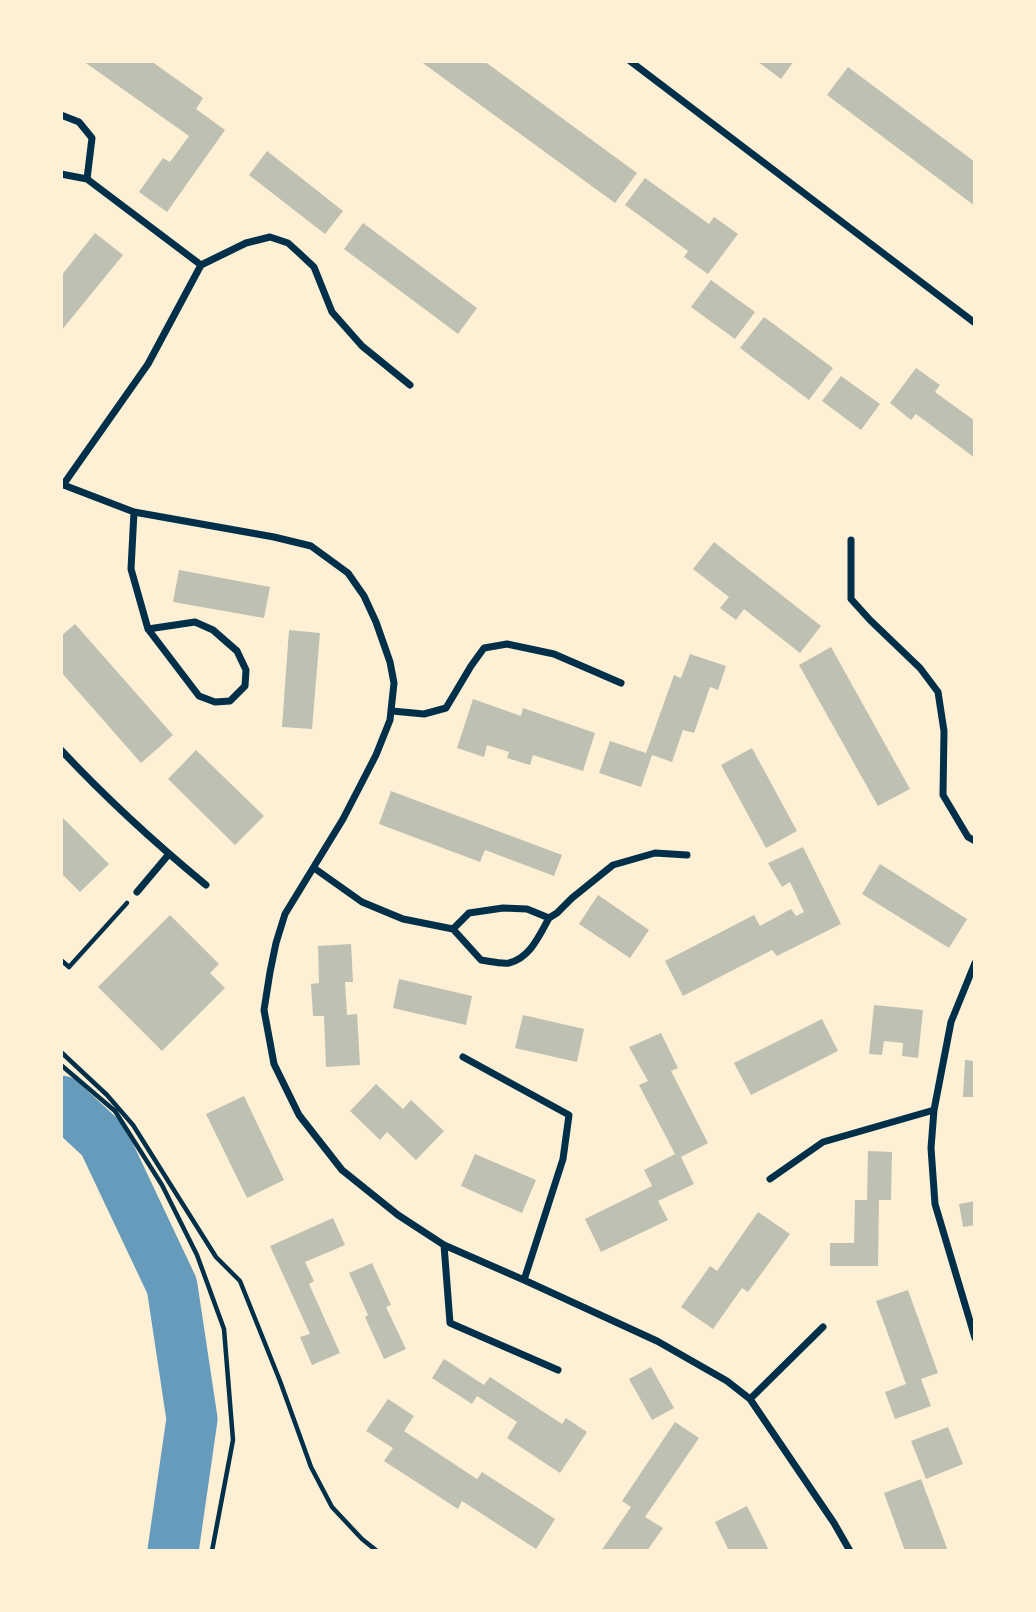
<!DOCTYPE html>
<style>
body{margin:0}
#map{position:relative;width:1036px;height:1612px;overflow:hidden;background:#fdf0d5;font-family:"Alegreya Sans",sans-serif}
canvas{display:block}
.frame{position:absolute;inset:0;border:63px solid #fdf0d5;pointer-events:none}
</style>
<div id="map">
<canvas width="1036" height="1612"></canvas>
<div class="frame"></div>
</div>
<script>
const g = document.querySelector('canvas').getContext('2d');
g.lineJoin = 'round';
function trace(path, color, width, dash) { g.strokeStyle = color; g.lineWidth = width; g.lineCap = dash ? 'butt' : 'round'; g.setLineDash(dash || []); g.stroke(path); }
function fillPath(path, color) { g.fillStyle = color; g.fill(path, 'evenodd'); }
trace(new Path2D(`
 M61 1101 103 1140 172 1286 192 1419 173 1551`), '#669bbc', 51);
fillPath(new Path2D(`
 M83 61H151L203 98 196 109 225 130 167 212 139 192 163 158 170 162 189 136Z
 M420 61H484L637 173 615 203Z
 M757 61H794L781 79Z
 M848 67 975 162V206L827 95Z
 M267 151 343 211 325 234 249 175Z
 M645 178 709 224 714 217 738 234 708 274 684 257 688 251 625 205Z
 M363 223 477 308 458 334 344 249Z
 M95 233 123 255 61 331V276Z
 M711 280 755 312 735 339 691 307Z
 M764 317 833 368 809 400 740 348Z
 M916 368 940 385 935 392 975 421V458L916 414 911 420 890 403Z
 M841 376 880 404 861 430 822 401Z
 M714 542 821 626 800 653 744 609 736 620 720 608 729 597 693 569Z
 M179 570 270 587 264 618 173 602Z
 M75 624 173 735 141 763 61 672V636Z
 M289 630 320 633 312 729 282 727Z
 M831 647 910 789 878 806 799 665Z
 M690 654 726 666 718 690 710 687 694 733 683 730 672 762 652 755 641 787 599 773 610 741 646 753 674 675 681 678Z
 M473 699 521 716 523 708 595 733 583 771 533 755 530 765 507 758 509 752 487 745 484 757 457 748Z
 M752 748 797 831 766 848 721 765Z
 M196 750 264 816 235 845 168 779Z
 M391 791 562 855 554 876 485 850 480 862 379 824Z
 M61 816 109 864 80 892 61 873Z
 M803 847 841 924 777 956 772 950 683 996 665 961 754 915 760 926 791 909 796 916 804 912 790 882 782 887 768 863Z
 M880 864 967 919 949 948 862 894Z
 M598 895 649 930 630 958 579 924Z
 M170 915 219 964 210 973 225 988 162 1051 98 987Z
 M351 944 353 982H345L347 1015 357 1014 360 1065 326 1067 324 1016H313L311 984 319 983 318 946Z
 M399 979 472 996 466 1025 393 1008Z
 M874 1005 923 1010 918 1058 902 1056 903 1043 884 1041 882 1055 869 1054Z
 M523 1015 584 1029 577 1062 515 1048Z
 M822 1019 838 1051 751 1095 734 1063Z
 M661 1033 678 1068 671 1071 708 1143 681 1157 694 1184 658 1201 668 1220 601 1252 585 1219 652 1186 644 1170 675 1154 639 1085 648 1081 629 1047Z
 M965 1060 975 1061V1097H963Z
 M376 1084 403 1109 411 1100 444 1131 416 1160 387 1132 380 1140 350 1111Z
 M244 1096 284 1180 247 1198 206 1114Z
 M868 1151 892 1152 891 1200H879L878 1266H830V1243H854L855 1200H867Z
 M475 1154 536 1180 522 1213 461 1186Z
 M975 1201V1225L963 1227 959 1204Z
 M758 1212 790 1234 748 1292 742 1288 713 1329 681 1307 710 1266 717 1271Z
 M333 1218 345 1245 305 1262 314 1281 309 1284 340 1353 312 1365 300 1337 310 1334 270 1246Z
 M372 1263 391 1305 386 1307 406 1349 384 1359 365 1317 368 1315 349 1273Z
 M908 1290 938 1373 921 1379 931 1406 895 1419 885 1392 906 1384 876 1301Z
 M444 1359 484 1385 490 1377 562 1424 566 1418 587 1432 560 1473 507 1438 517 1422 477 1396 472 1404 432 1378Z
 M651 1367 674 1408 652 1420 629 1379Z
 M388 1399 414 1416 404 1431 477 1479 482 1472 555 1519 536 1549 462 1501 458 1509 384 1461 393 1448 366 1431Z
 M675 1422 699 1438 645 1517 663 1528 647 1551H601L631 1507 622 1501Z
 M948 1427 963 1464 926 1479 911 1441Z
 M921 1479 948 1551H905L884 1493Z
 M747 1506 764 1540 769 1551H729L715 1522Z`), '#bec0b2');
trace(new Path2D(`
 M61 960 69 967 127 903
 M61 1052 107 1095 133 1125 216 1257 240 1281 280 1381 311 1467 332 1507 362 1539 377 1551
 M61 1065 115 1111 162 1185 197 1255 224 1329 233 1440 212 1551`), '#003049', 4.5);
trace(new Path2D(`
 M630 61 975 323
 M61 115 79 122 92 138 87 179 201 265
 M61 174 87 179
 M61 484 134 512 274 537 311 546 348 573 364 596 376 622 390 662 394 683 390 720 376 755 343 819 285 914 276 943 270 972 264 1010 274 1064 299 1115 342 1170 398 1215 444 1245 524 1280 657 1341 727 1381 750 1399 834 1523 850 1551
 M63 485 148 364 201 265 246 243 270 237 288 243 298 252 314 267 332 312 362 346 410 385
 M134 512 131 569 148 629 199 696 215 702 230 701 245 686 246 670 237 651 213 630 195 622 148 629
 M851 540V599L870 620 920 668 938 692 944 731 943 795 968 837 975 841
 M392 711 424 714 446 708 471 666 484 648 507 644 554 654 621 683
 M61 750C106 798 155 843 206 885
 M314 868 362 902 403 919 453 929 469 913 503 908 527 909 549 918 557 913 572 898 613 865 655 853 687 855
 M137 892 169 854
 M453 929 481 960C489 961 500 964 509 963 530 958 539 936 549 918
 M975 963 951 1022 934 1110 931 1148 935 1204 975 1338
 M463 1057 569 1115 563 1159 524 1280
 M770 1179 823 1142 934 1110
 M444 1245 450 1323 558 1370
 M750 1399 823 1327`), '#003049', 7);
</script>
